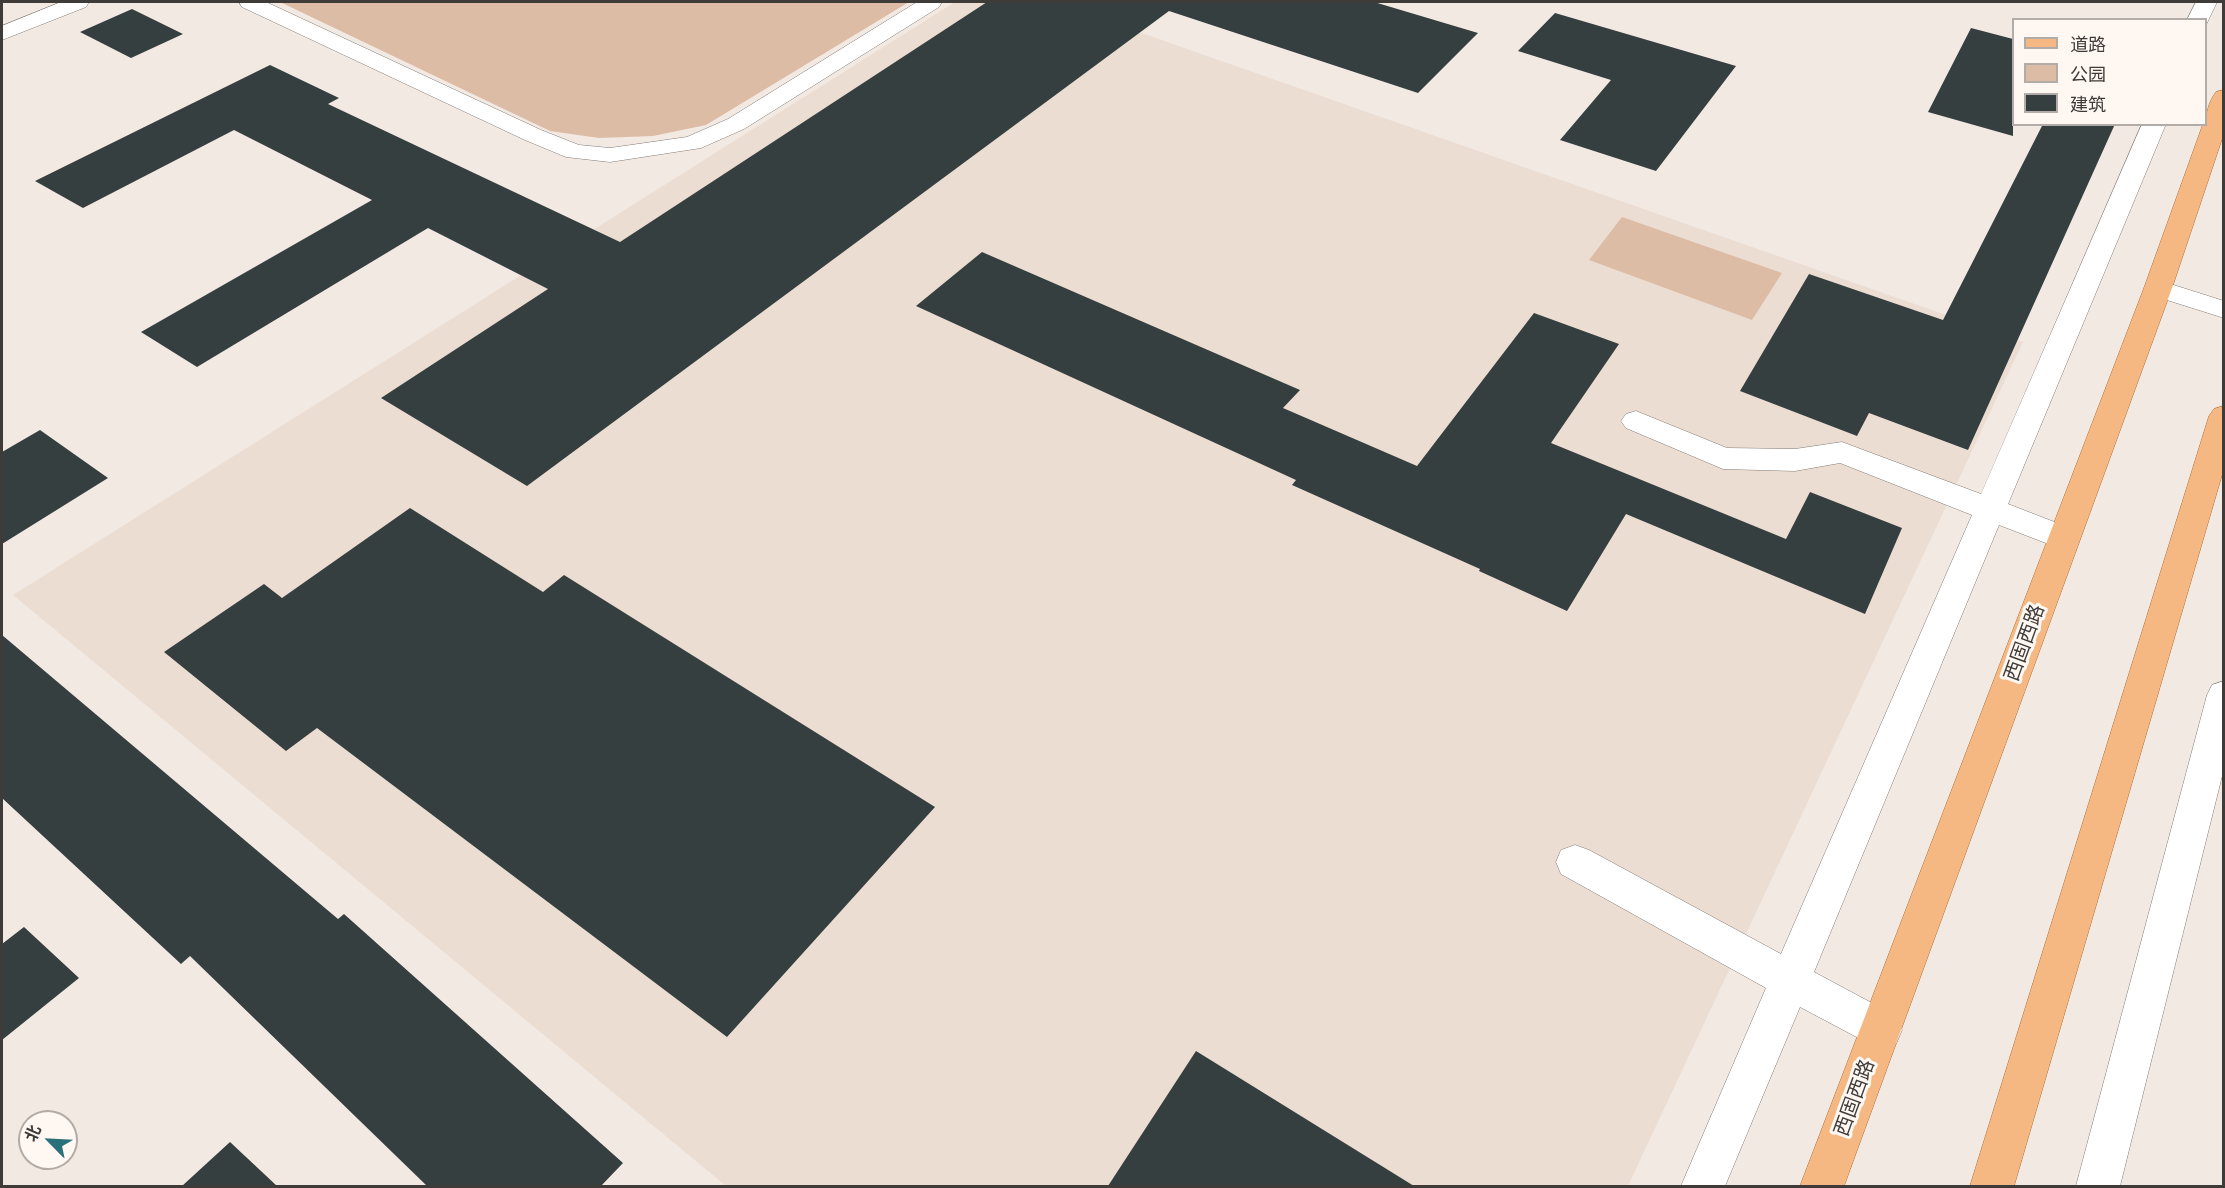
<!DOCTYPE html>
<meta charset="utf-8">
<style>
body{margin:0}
#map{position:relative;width:2225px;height:1188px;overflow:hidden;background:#f2e9e3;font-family:"Zilla Slab","Noto Sans SC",serif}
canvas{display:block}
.frame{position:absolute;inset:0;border:3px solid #3e3b39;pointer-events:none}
.legend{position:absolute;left:2012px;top:18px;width:195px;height:108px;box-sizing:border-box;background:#fef7f2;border:2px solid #b1aca8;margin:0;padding:8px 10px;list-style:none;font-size:18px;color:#3e3b39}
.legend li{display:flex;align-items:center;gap:12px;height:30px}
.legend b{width:30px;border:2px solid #b1aca8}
.north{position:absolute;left:18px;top:1110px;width:60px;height:60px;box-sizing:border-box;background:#fef7f2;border:2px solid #b1aca8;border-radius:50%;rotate:294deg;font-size:16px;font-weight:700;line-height:24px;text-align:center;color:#3e3b39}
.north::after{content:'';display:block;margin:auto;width:21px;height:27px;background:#29727b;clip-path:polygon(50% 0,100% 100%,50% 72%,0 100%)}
</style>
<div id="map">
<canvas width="2225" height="1188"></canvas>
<div class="frame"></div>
<ul class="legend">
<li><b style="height:8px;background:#f5b883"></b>道路</li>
<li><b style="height:16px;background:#ddbca5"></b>公园</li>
<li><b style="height:16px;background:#363f40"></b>建筑</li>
</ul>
<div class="north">北</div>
</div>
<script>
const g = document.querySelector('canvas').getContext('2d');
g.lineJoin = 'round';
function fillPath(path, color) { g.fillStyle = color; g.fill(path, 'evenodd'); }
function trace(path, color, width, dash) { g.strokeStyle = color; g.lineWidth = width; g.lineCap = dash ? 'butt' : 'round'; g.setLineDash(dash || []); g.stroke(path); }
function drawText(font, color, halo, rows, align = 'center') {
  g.font = font + ' "Zilla Slab","Noto Sans SC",serif'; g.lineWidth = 6; g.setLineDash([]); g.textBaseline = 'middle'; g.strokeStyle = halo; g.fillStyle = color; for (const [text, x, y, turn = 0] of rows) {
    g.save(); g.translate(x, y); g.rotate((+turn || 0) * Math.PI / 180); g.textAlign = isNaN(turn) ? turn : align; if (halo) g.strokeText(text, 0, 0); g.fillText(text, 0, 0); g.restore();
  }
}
fillPath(new Path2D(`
 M955 2H1053L2023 342 1628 1186H726L13 595Z`), '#ecddd2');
fillPath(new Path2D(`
 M280 2H909L706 125 653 136 599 138 550 131Z
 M1622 217 1782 273 1752 320 1589 260Z`), '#ddbca5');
fillPath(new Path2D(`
 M987 2H1374L1478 33 1418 93 1169 11 527 486 381 398 548 289 428 228 197 367 141 332 372 200 234 130 83 208 35 181 270 65 339 98 328 104 620 242Z
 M132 9 183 34 131 58 80 32Z
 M1555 13 1736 66 1656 171 1560 140 1611 80 1518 51Z
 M1971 28 2013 39V136L1928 112Z
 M2043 124H2115L1968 450 1869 413 1857 436 1740 391 1809 274 1943 320Z
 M982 252 1300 390 1283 408 1417 466 1534 313 1619 344 1551 443 1786 539 1810 492 1902 528 1865 614 1626 514 1567 611 1479 571 1480 569 1292 485 1296 480 916 306Z
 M40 430 108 478 2 544V452Z
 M410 508 543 592 564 575 935 807 727 1037 317 728 286 751 164 652 264 584 282 598Z
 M2 635 338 919 344 914 623 1163 601 1186H427L190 956 181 964 2 798Z
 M24 927 79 978 2 1040V944Z
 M1196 1051 1414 1186H1108Z
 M230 1142 277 1186H182Z`), '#363f40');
const minor = new Path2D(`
 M61 2H89L86 7 2 40V26Z
 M239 2H266L541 130 579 145 610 148 687 137 728 119 917 2H942L939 7 744 129 701 148 610 162 566 157 525 140 242 7Z
 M2196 2H2217L2206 25V20H2187Z
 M2142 124H2166L2008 504 2075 530 2080 538 2075 546 2064 550 1999 525 1814 972 1896 1016 1902 1030 1896 1044 1881 1050 1800 1007 1725 1186H1681L1766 988 1561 874 1556 862 1561 850 1575 845 1589 850 1781 954 1972 515 1840 463 1795 471 1723 469 1626 428 1621 421 1626 414 1636 411 1727 448 1795 449 1842 442 1981 494Z
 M2158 280 2224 301V318L2148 294 2144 288 2148 282Z
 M2224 681V768L2120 1186H2076L2207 695 2212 685Z`);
const major = new Path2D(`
 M2224 90V133L2172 288 1844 1186H1800L2144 288 2203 124H2206C2206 113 2209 101 2216 92Z
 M2224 406V468L2014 1186H1970L2209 416 2214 409Z`);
trace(minor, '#837c76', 1);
trace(major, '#b06e34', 1);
fillPath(minor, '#fff');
fillPath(major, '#f5b883');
drawText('20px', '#3e3b39', '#fef7f2', [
 ["西固西路",2025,643,-70],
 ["西固西路",1855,1098,-70]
]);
</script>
